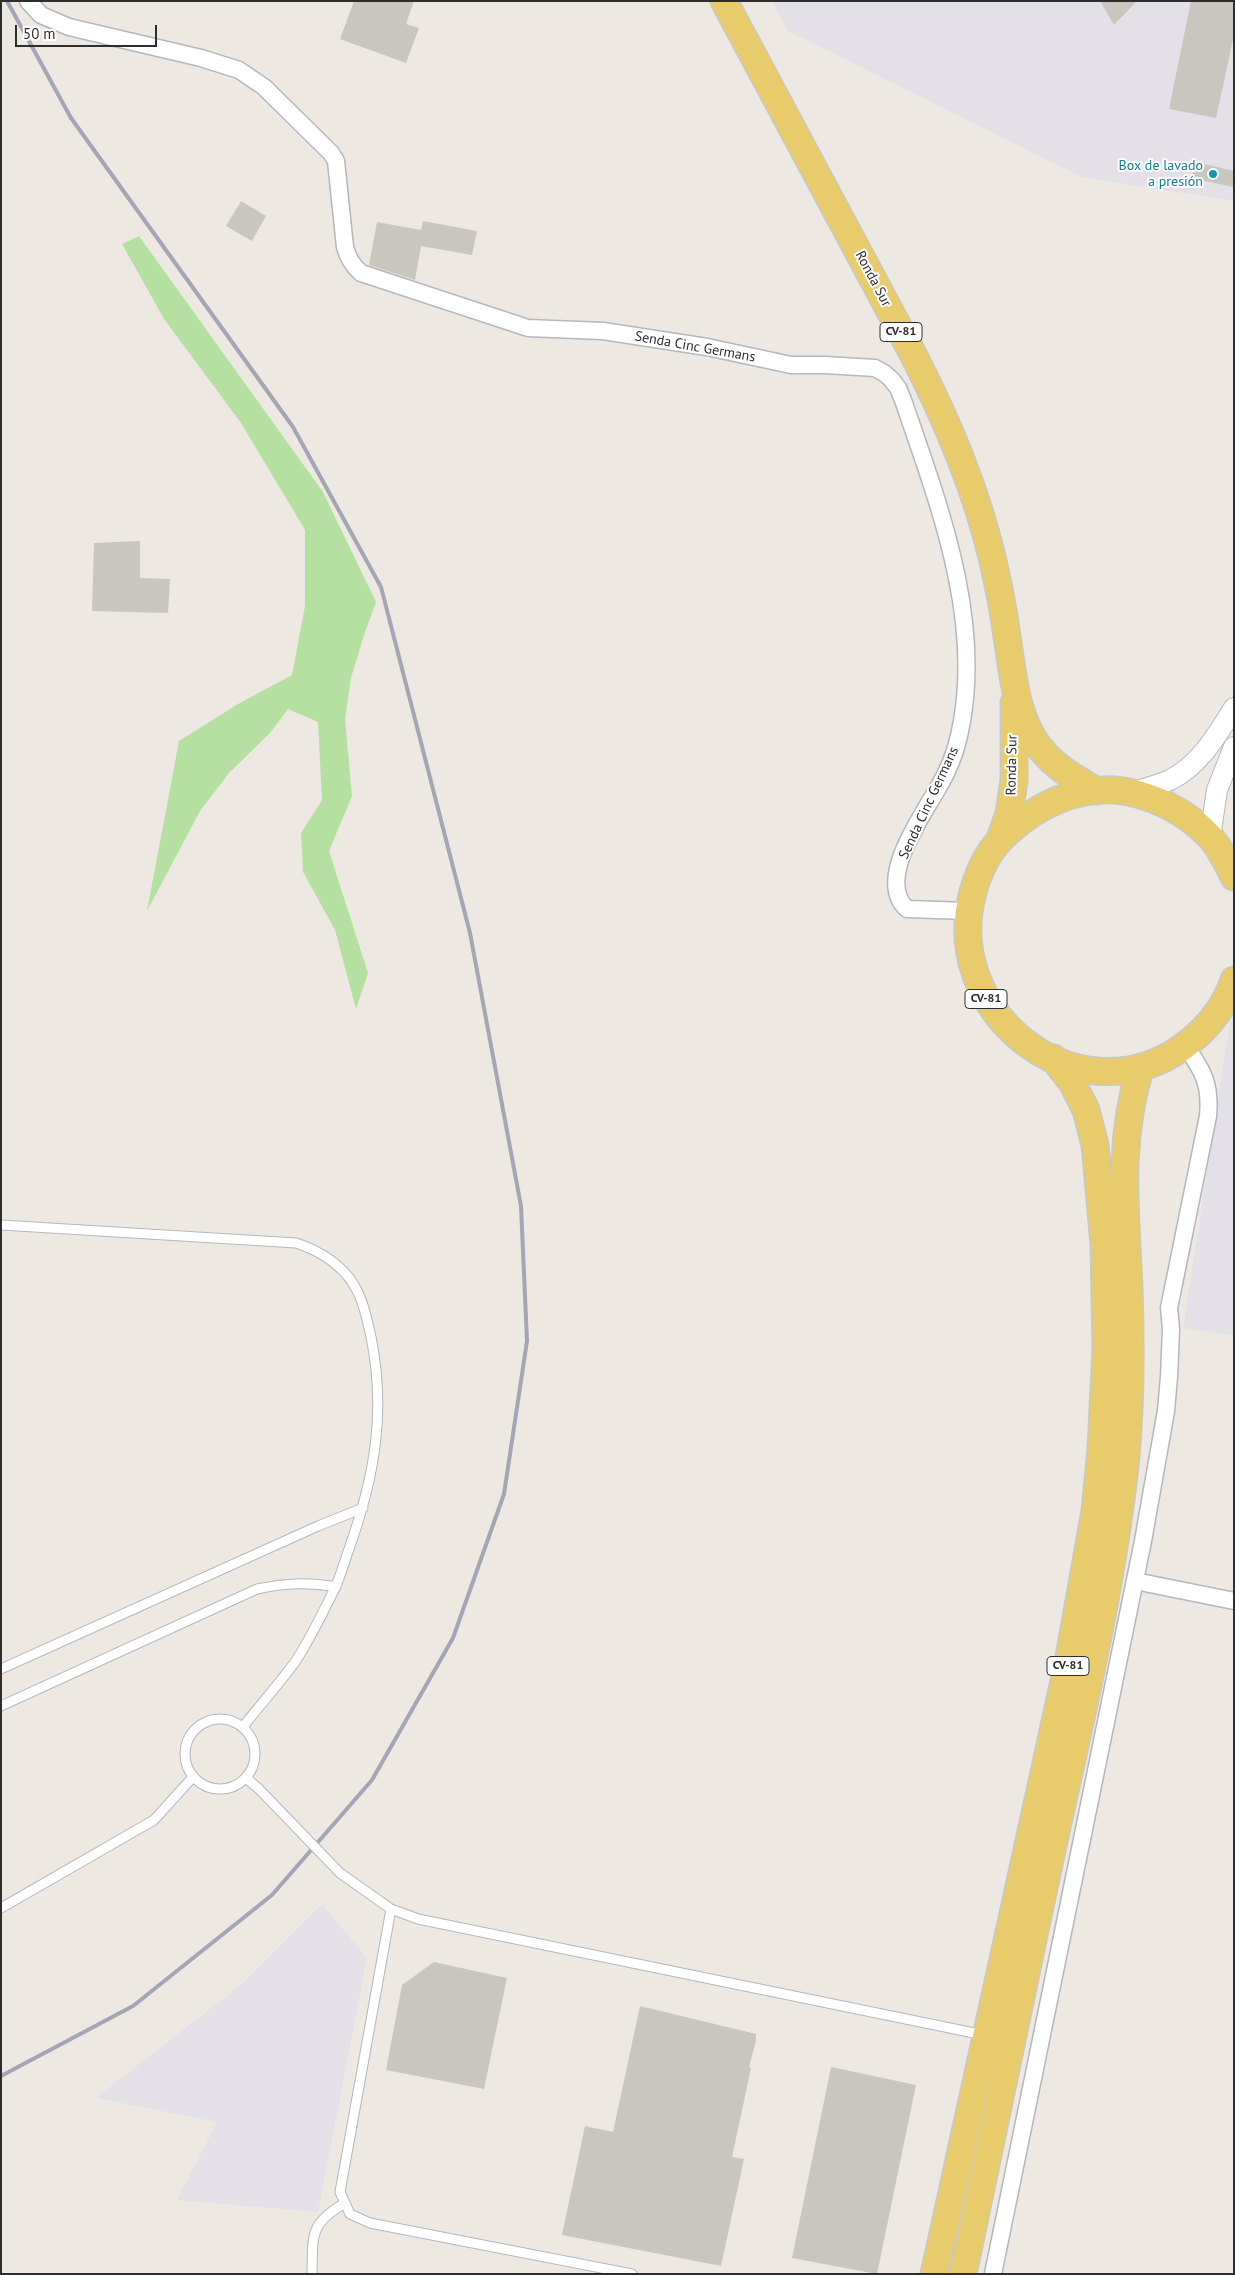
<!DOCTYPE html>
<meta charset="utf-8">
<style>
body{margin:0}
#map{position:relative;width:1235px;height:2275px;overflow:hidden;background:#ede8e1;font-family:"PT Sans",sans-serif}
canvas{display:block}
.frame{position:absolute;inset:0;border:2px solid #2d2d2d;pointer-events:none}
.scale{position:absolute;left:15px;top:25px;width:142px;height:22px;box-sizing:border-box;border:2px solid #2d2d2d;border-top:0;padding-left:6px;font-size:15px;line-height:18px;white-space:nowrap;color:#2d2d2d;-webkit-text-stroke:4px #fff;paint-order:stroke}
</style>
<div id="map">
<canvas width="1235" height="2275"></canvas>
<div class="frame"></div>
<div class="scale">50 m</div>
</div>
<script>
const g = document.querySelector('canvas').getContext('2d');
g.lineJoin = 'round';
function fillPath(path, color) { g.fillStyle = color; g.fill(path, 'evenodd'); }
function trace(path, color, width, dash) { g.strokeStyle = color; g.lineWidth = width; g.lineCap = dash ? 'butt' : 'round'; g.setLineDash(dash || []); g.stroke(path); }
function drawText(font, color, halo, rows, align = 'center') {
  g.font = font + ' "PT Sans",sans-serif'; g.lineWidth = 4; g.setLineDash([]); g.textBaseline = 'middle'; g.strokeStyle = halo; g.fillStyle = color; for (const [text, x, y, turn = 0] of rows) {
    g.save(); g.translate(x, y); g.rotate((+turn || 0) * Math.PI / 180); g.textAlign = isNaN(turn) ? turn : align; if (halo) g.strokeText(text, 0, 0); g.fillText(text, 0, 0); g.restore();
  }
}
fillPath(new Path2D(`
 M772 1H1234V201L1082 177 788 31Z
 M1234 995V1336L1183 1328Z
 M322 1904 367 1958 318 2212 177 2200 217 2122 96 2098 242 1984Z`), '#e3e1e7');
fillPath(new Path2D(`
 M139 236 323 492 376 602 364 635 351 678 345 719 352 796 329 851 368 973 356 1009 335 930 303 872 301 833 322 800 318 722 288 709 270 733 229 773 200 811 147 911 179 741 238 704 292 675 305 606V530L241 423 164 319 122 244Z`), '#b6e0a2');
fillPath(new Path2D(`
 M354 1H414L406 24 419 28 406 63 340 39Z
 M1100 1H1137L1114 25Z
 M1191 1H1234V35L1216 118 1169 109Z
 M1195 162 1234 171V187L1191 178Z
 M241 201 266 216 252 241 226 226Z
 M423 221 477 231 472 255 421 246 415 280 369 265 377 222 421 230Z
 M140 541V578L170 579 168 613 92 611 94 543Z
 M434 1962 507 1978 484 2089 386 2070 402 1985Z
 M640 2006 756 2034V2041L749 2067 751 2068 732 2157 744 2159 721 2266 562 2235 585 2126 613 2132Z
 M831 2067 916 2085 877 2274 792 2258Z`), '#c9c6bf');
const service = new Path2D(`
 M1 1225 296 1243C314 1249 331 1258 344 1272 361 1289 366 1314 371 1337 386 1411 375 1475 350 1546 345 1560 341 1575 335 1588 323 1612 310 1640 295 1662 279 1684 260 1705 243 1727
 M1 1669 318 1526 363 1508
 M1 1706 257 1589C286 1583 307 1582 336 1587
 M185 1754a35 35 0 1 1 70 0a35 35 0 1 1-70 0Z
 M246 1778 259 1789
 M340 1873 391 1909 418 1919 984 2035
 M1 1908 154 1820 193 1777
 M391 1909 340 2192 350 2214 370 2223 632 2274
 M312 2274C313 2235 309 2224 345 2203`);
const minor = new Path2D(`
 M28 1 41 15 69 27 201 58 239 70 264 87 331 153 336 161 345 247C348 258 352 265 361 273L528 328 603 331 707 347 791 365H825L875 368 884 373 891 379 898 388 903 400C939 505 985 623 959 736 955 754 947 773 938 788 923 815 875 880 907 909L968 911
 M1135 1581 1234 1601
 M993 2274 1143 1541 1166 1411 1169 1377 1171 1329 1169 1308 1208 1116C1211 1084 1203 1071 1185 1045`);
const tertiary = new Path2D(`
 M1133 793C1145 788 1159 785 1170 780 1200 765 1217 735 1234 708
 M1210 837 1217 790 1234 747`);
const primary = new Path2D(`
 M724 1 914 356C947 421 975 486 992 557 999 586 1004 614 1008 643 1013 675 1016 710 1033 738 1048 763 1072 777 1097 791
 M1000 839 1009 814 1014 781V703
 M1234 877C1227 863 1221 849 1210 837 1187 812 1150 793 1115 790 1073 788 1038 805 1007 833 990 848 979 870 973 892 940 1010 1072 1118 1177 1051 1202 1034 1224 1010 1234 980
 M934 2274 1068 1663 1095 1511 1101 1449 1106 1349 1104 1244 1095 1145 1086 1110 1073 1084 1053 1058
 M963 2274C993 2129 1023 1985 1054 1841 1081 1717 1111 1593 1125 1466 1131 1407 1131 1347 1129 1288 1126 1211 1117 1145 1140 1069`);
trace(service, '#b4b7bf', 11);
trace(minor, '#b4b7bf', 19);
trace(tertiary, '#b4b7bf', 22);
trace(primary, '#c8c8c8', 29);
trace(service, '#fff', 9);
trace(minor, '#fff', 16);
trace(tertiary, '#fff', 20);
trace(primary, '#e8cc6c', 26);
trace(new Path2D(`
 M1 2076 133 2006 272 1895 372 1780 453 1638 504 1494 527 1341 521 1206 470 933 381 587 293 427 71 118 7 1`), '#a4a6b6', 4);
const serviceBridge = new Path2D(`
 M259 1789 340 1873`);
trace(serviceBridge, '#b4b7bf', 11, []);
trace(serviceBridge, '#fff', 9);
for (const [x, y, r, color] of [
 [1213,174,5,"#0f9aa8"]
]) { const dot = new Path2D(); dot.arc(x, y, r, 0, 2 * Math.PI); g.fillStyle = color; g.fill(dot); trace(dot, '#fff', 2); }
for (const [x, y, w] of [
 [901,332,42],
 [986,999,42],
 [1068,1666,42]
]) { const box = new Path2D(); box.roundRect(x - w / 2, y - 9.5, w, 19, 4); g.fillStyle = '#fff'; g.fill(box); trace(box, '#2d2d2d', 1); }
drawText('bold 12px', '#2d2d2d', null, [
 ["CV-81",901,332],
 ["CV-81",986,999],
 ["CV-81",1068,1666]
]);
drawText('14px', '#0d838f', '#fff', [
 ["Box de lavado",1203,166],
 ["a presión",1203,182]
], 'right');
drawText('14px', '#2d2d2d', '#fff', [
 ["Ronda Sur",873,279,62],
 ["Senda Cinc Germans",695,347,10],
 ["Ronda Sur",1012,765,-89],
 ["Senda Cinc Germans",929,803,-65]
]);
</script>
